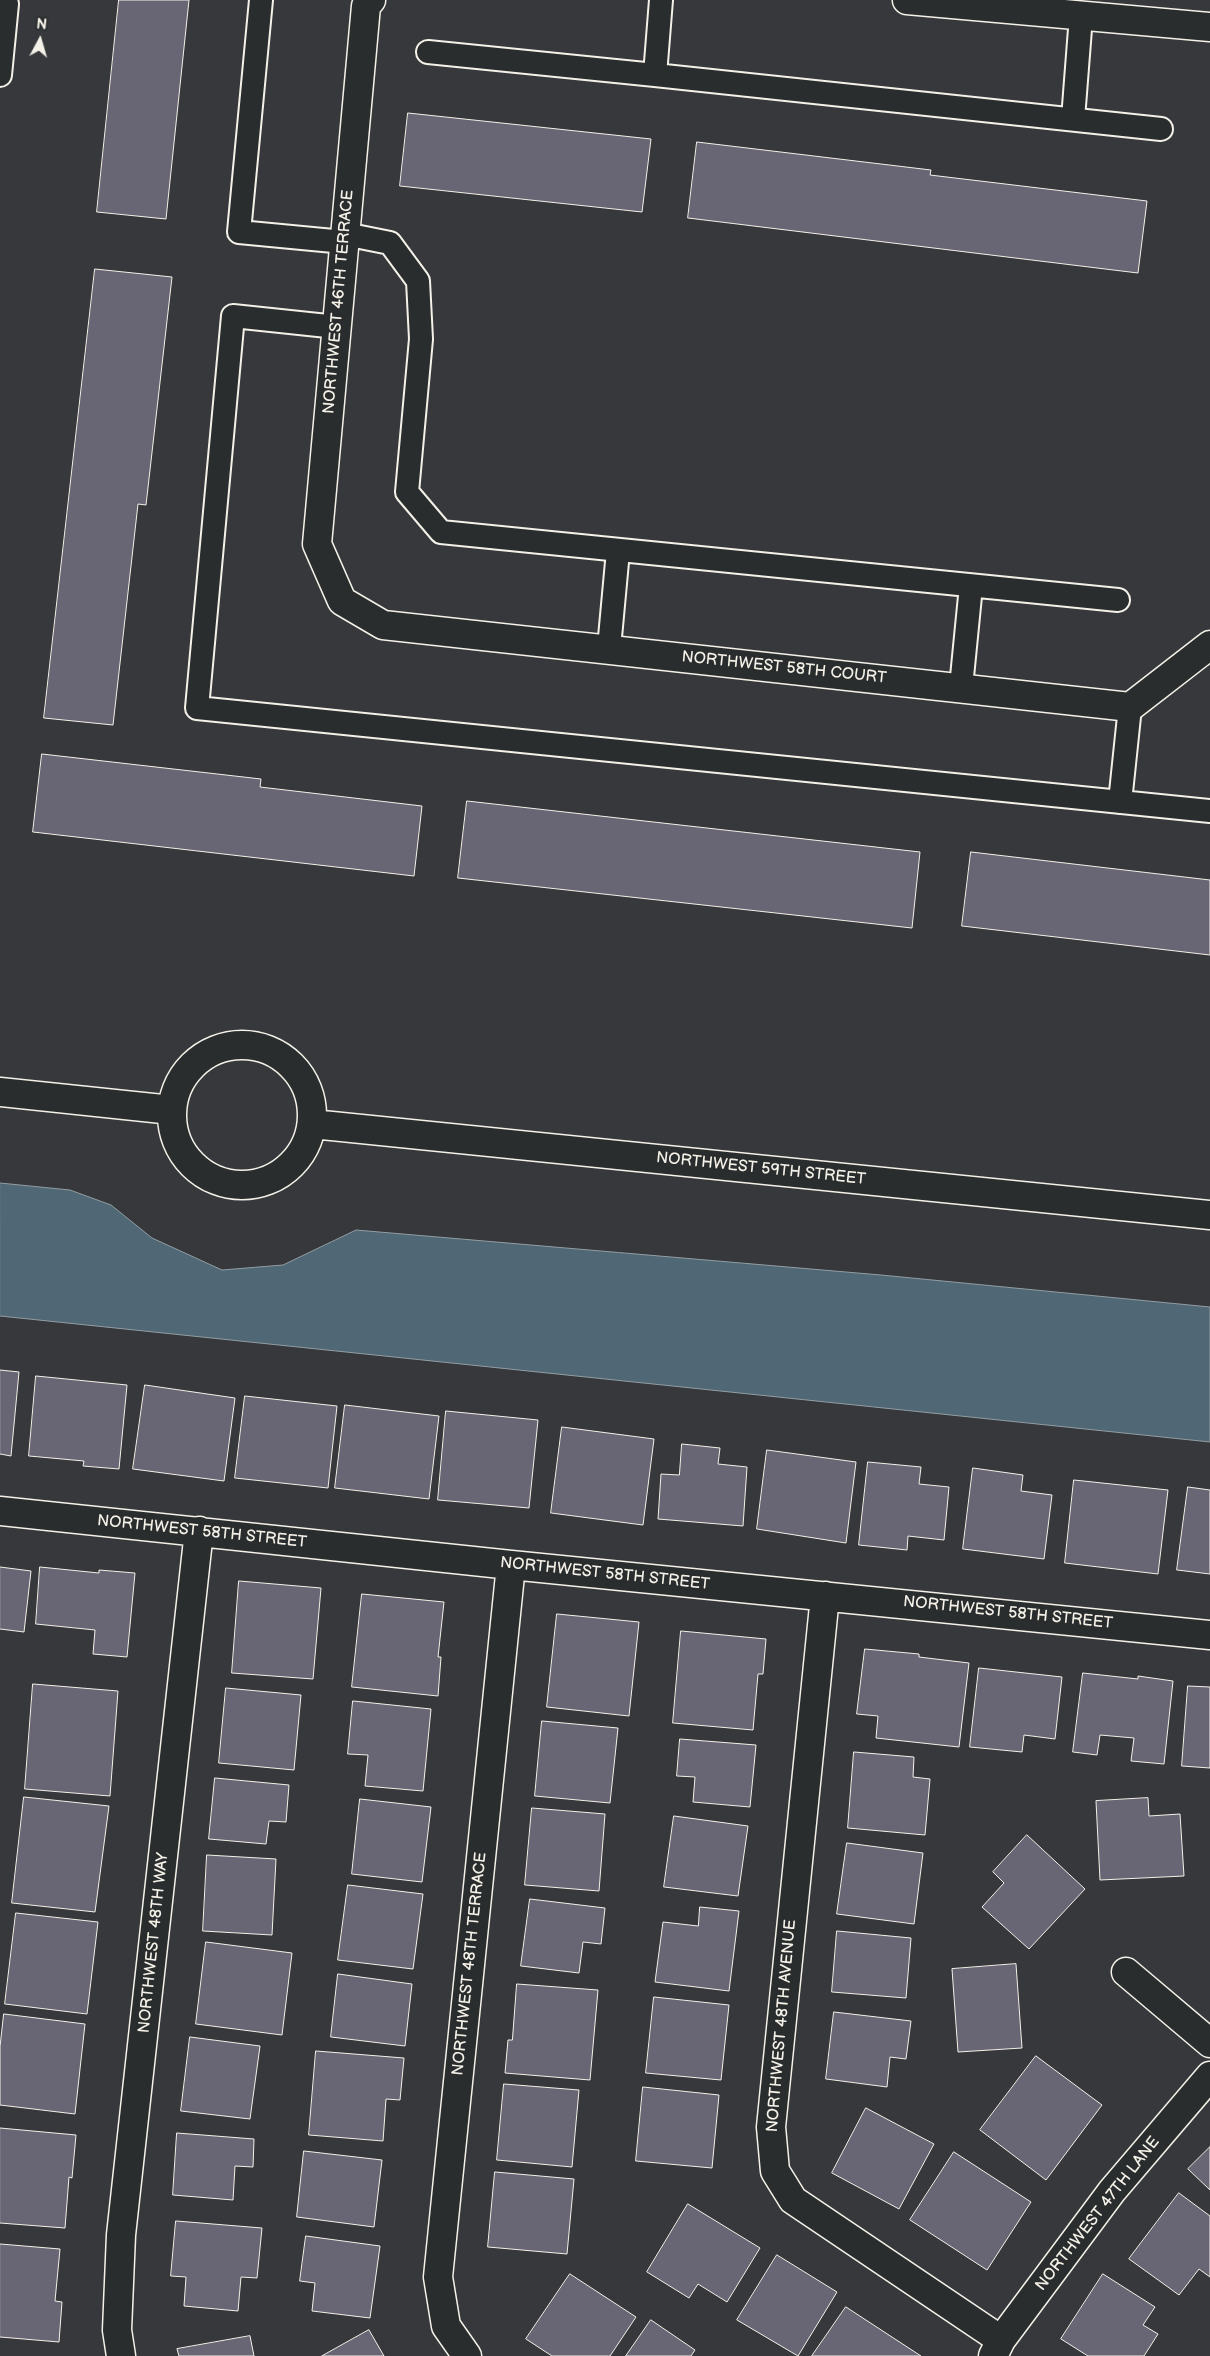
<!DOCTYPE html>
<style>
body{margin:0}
#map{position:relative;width:1210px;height:2356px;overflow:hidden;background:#36383c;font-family:"Balsamiq Sans",sans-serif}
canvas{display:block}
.north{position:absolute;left:15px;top:15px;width:50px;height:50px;-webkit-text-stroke:4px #2a2d2e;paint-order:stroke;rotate:6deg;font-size:14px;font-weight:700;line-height:20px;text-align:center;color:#f4f1e8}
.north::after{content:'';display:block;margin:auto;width:18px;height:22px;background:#f4f1e8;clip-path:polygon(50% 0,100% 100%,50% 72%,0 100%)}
</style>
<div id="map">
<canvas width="1210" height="2356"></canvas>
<div class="north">N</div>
</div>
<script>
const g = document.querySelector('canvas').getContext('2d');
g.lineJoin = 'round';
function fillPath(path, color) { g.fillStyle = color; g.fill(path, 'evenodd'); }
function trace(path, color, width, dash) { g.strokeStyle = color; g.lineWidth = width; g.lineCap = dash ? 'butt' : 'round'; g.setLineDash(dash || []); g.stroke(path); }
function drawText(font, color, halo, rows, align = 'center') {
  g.font = font + ' "Balsamiq Sans",sans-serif'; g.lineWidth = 4.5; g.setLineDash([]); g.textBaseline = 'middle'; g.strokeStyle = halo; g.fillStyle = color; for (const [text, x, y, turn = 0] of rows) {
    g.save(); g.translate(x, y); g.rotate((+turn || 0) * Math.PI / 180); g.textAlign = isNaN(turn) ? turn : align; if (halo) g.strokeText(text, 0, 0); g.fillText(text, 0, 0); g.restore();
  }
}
const water = new Path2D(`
 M0 1183 70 1190 111 1205 152 1238 222 1270 283 1265 356 1230 881 1275 1210 1307V1442L0 1316Z`);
fillPath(water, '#506775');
trace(water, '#929ea3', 1);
const building = new Path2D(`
 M119 0H189L166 219 97 212Z
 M408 113 651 139 642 212 400 186Z
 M697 142 931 170 930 175 1147 201 1138 273 688 218Z
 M95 269 172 277 146 505 138 504 113 725 44 718Z
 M42 754 261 779 260 787 422 806 414 876 33 832Z
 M467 801 920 852 912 928 458 878Z
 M971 852 1210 880V955L962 926Z
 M0 1370 19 1372 11 1456 0 1454Z
 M36 1376 127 1385 119 1469 83 1466 84 1461 29 1456Z
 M145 1385 235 1398 224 1481 133 1469Z
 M245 1396 337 1406 328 1488 235 1478Z
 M345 1405 439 1416 429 1499 335 1488Z
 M446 1411 538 1420 529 1508 438 1500Z
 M562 1427 654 1439 643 1525 551 1513Z
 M682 1444 720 1448 718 1464 747 1467 743 1526 658 1519 661 1474 679 1475Z
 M767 1450 856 1462 846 1543 757 1529Z
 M868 1462 921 1467 919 1484 949 1487 944 1540 908 1536 907 1550 859 1545Z
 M973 1468 1023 1475 1021 1491 1052 1495 1044 1559 963 1549Z
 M1074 1480 1168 1490 1158 1574 1065 1563Z
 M1188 1487 1210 1490V1574L1177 1570Z
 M0 1567 31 1571 24 1632 0 1629Z
 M40 1567 99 1573V1570L135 1573 127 1657 93 1654 95 1630 36 1624Z
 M239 1581 321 1588 313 1679 232 1673Z
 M362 1594 444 1602 438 1657H441L438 1696 352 1687Z
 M557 1614 639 1622 629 1716 547 1707Z
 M681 1631 766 1639 763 1674H758L753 1730 673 1723Z
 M865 1649 919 1654V1657L969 1663 959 1747 876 1738 878 1716 857 1714Z
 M979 1668 1062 1677 1055 1739 1024 1735 1022 1752 970 1747Z
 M1083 1673 1138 1679V1676L1173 1681 1164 1764 1131 1761 1134 1738 1100 1735 1097 1755 1073 1752Z
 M33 1684 118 1691 110 1796 25 1789Z
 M1188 1686 1210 1687V1768L1182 1766Z
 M226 1688 301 1695 294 1770 219 1763Z
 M353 1701 431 1709 423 1791 365 1786 368 1755 348 1754Z
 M542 1721 618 1728 610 1803 535 1796Z
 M680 1739 756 1745 750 1807 693 1802 695 1777 677 1776Z
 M854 1752 914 1757 913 1777 930 1779 925 1835 848 1828Z
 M215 1778 289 1785 286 1822 269 1821 266 1844 209 1839Z
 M24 1797 109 1806 95 1912 12 1903Z
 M1148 1798 1149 1816 1180 1814 1184 1876 1100 1880 1096 1801Z
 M360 1799 431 1807 422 1882 352 1874Z
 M532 1808 605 1814 599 1891 525 1885Z
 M674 1816 748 1826 738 1896 664 1887Z
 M1027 1835 1085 1889 1029 1949 982 1907 1004 1883 993 1872Z
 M847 1843 923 1853 914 1924 837 1914Z
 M207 1855 276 1859 272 1935 203 1931Z
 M348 1885 423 1894 413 1969 338 1960Z
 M530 1899 605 1908 601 1944 583 1942 579 1973 521 1966Z
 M700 1907 739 1911 729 1991 655 1982 663 1922 698 1926Z
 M16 1913 98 1922 87 2014 5 2004Z
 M837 1931 911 1938 906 1998 832 1992Z
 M206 1942 292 1953 282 2035 196 2024Z
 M1016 1964 1022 2048 958 2052 952 1969Z
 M338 1974 412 1984 405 2046 331 2037Z
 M517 1984 598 1990 590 2080 505 2073 508 2040H512Z
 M654 1997 729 2005 721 2080 646 2073Z
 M834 2012 911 2021 906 2059 890 2057 887 2087 826 2079Z
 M4 2014 85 2024 75 2114 0 2105V2047Z
 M190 2037 260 2046 250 2119 181 2111Z
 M316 2051 404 2058 400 2100 386 2099 383 2141 309 2135Z
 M1036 2056 1102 2105 1046 2180 980 2130Z
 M504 2084 579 2090 572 2167 497 2160Z
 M643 2087 719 2095 712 2168 636 2161Z
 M866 2108 934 2144 899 2209 832 2173Z
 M0 2128 76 2135 72 2178 69 2177 65 2228 0 2223Z
 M177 2133 254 2139 253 2167 235 2166 233 2200 173 2195Z
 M1210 2147V2190L1188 2169Z
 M304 2151 382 2160 374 2227 297 2217Z
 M954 2152 1031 2202 987 2270 910 2220Z
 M495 2172 574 2179 567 2254 488 2247Z
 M1179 2193 1210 2216V2277L1199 2269 1179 2295 1129 2259Z
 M688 2204 760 2248 727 2302 698 2284 689 2298 647 2272Z
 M176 2221 262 2228 257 2278 241 2277 238 2311 184 2306 186 2277 171 2276Z
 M306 2236 380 2246 370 2318 312 2311 315 2283 300 2281Z
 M0 2244 60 2249 55 2301 62 2302 59 2342 0 2337Z
 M777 2255 837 2292 798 2356 737 2320Z
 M570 2274 636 2317 610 2356H552L526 2339Z
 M1103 2274 1155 2307 1143 2325 1158 2334 1144 2356H1088L1061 2339Z
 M846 2307 921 2356H812Z
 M651 2320 695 2350 691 2356H626Z
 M369 2330 384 2356H322Z
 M250 2336 254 2356H179L177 2349Z`);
fillPath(building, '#686675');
trace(building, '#f4f1e8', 1);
const service = new Path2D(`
 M261 0 239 232 344 242
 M661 0 655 75 1161 129
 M428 52 655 75
 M0 75 7 4 4 0
 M1073 119 1081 16
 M345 234 390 243 418 281 421 339 407 492 441 532 1118 600
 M337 327 233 316 197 708 1210 811
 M609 648 618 551
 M961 687 971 586
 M1120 802 1130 707`);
const minor = new Path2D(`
 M371 0 366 6 317 544 342 601 383 625 1130 707 1210 645
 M907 0 1210 27
 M172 1115a70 70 0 1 1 140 0a70 70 0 1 1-140 0Z
 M0 1092 172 1110
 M312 1124 1210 1215
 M0 1511 511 1565 1210 1635
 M825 1596 771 2127 775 2171 793 2200 1001 2340
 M1126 1972 1210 2043
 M121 2356 117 2330 121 2235 199 1531
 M467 2356 446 2326 438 2277 511 1565
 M993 2356 1001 2340 1112 2191 1210 2076`);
trace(service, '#f4f1e8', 26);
trace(minor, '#f4f1e8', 31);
trace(service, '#2a2d2e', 22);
trace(minor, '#2a2d2e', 28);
drawText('16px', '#f4f1e8', '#2a2d2e', [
 ["NORTHWEST 46TH TERRACE",339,302,-85],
 ["NORTHWEST 58TH COURT",784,668,6],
 ["NORTHWEST 59TH STREET",761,1169,6],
 ["NORTHWEST 58TH STREET",202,1532,6],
 ["NORTHWEST 58TH STREET",605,1574,6],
 ["NORTHWEST 58TH STREET",1008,1613,6],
 ["NORTHWEST 48TH WAY",154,1943,-84],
 ["NORTHWEST 48TH TERRACE",470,1964,-84],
 ["NORTHWEST 48TH AVENUE",782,2026,-85],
 ["NORTHWEST 47TH LANE",1098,2214,-52]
]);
</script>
